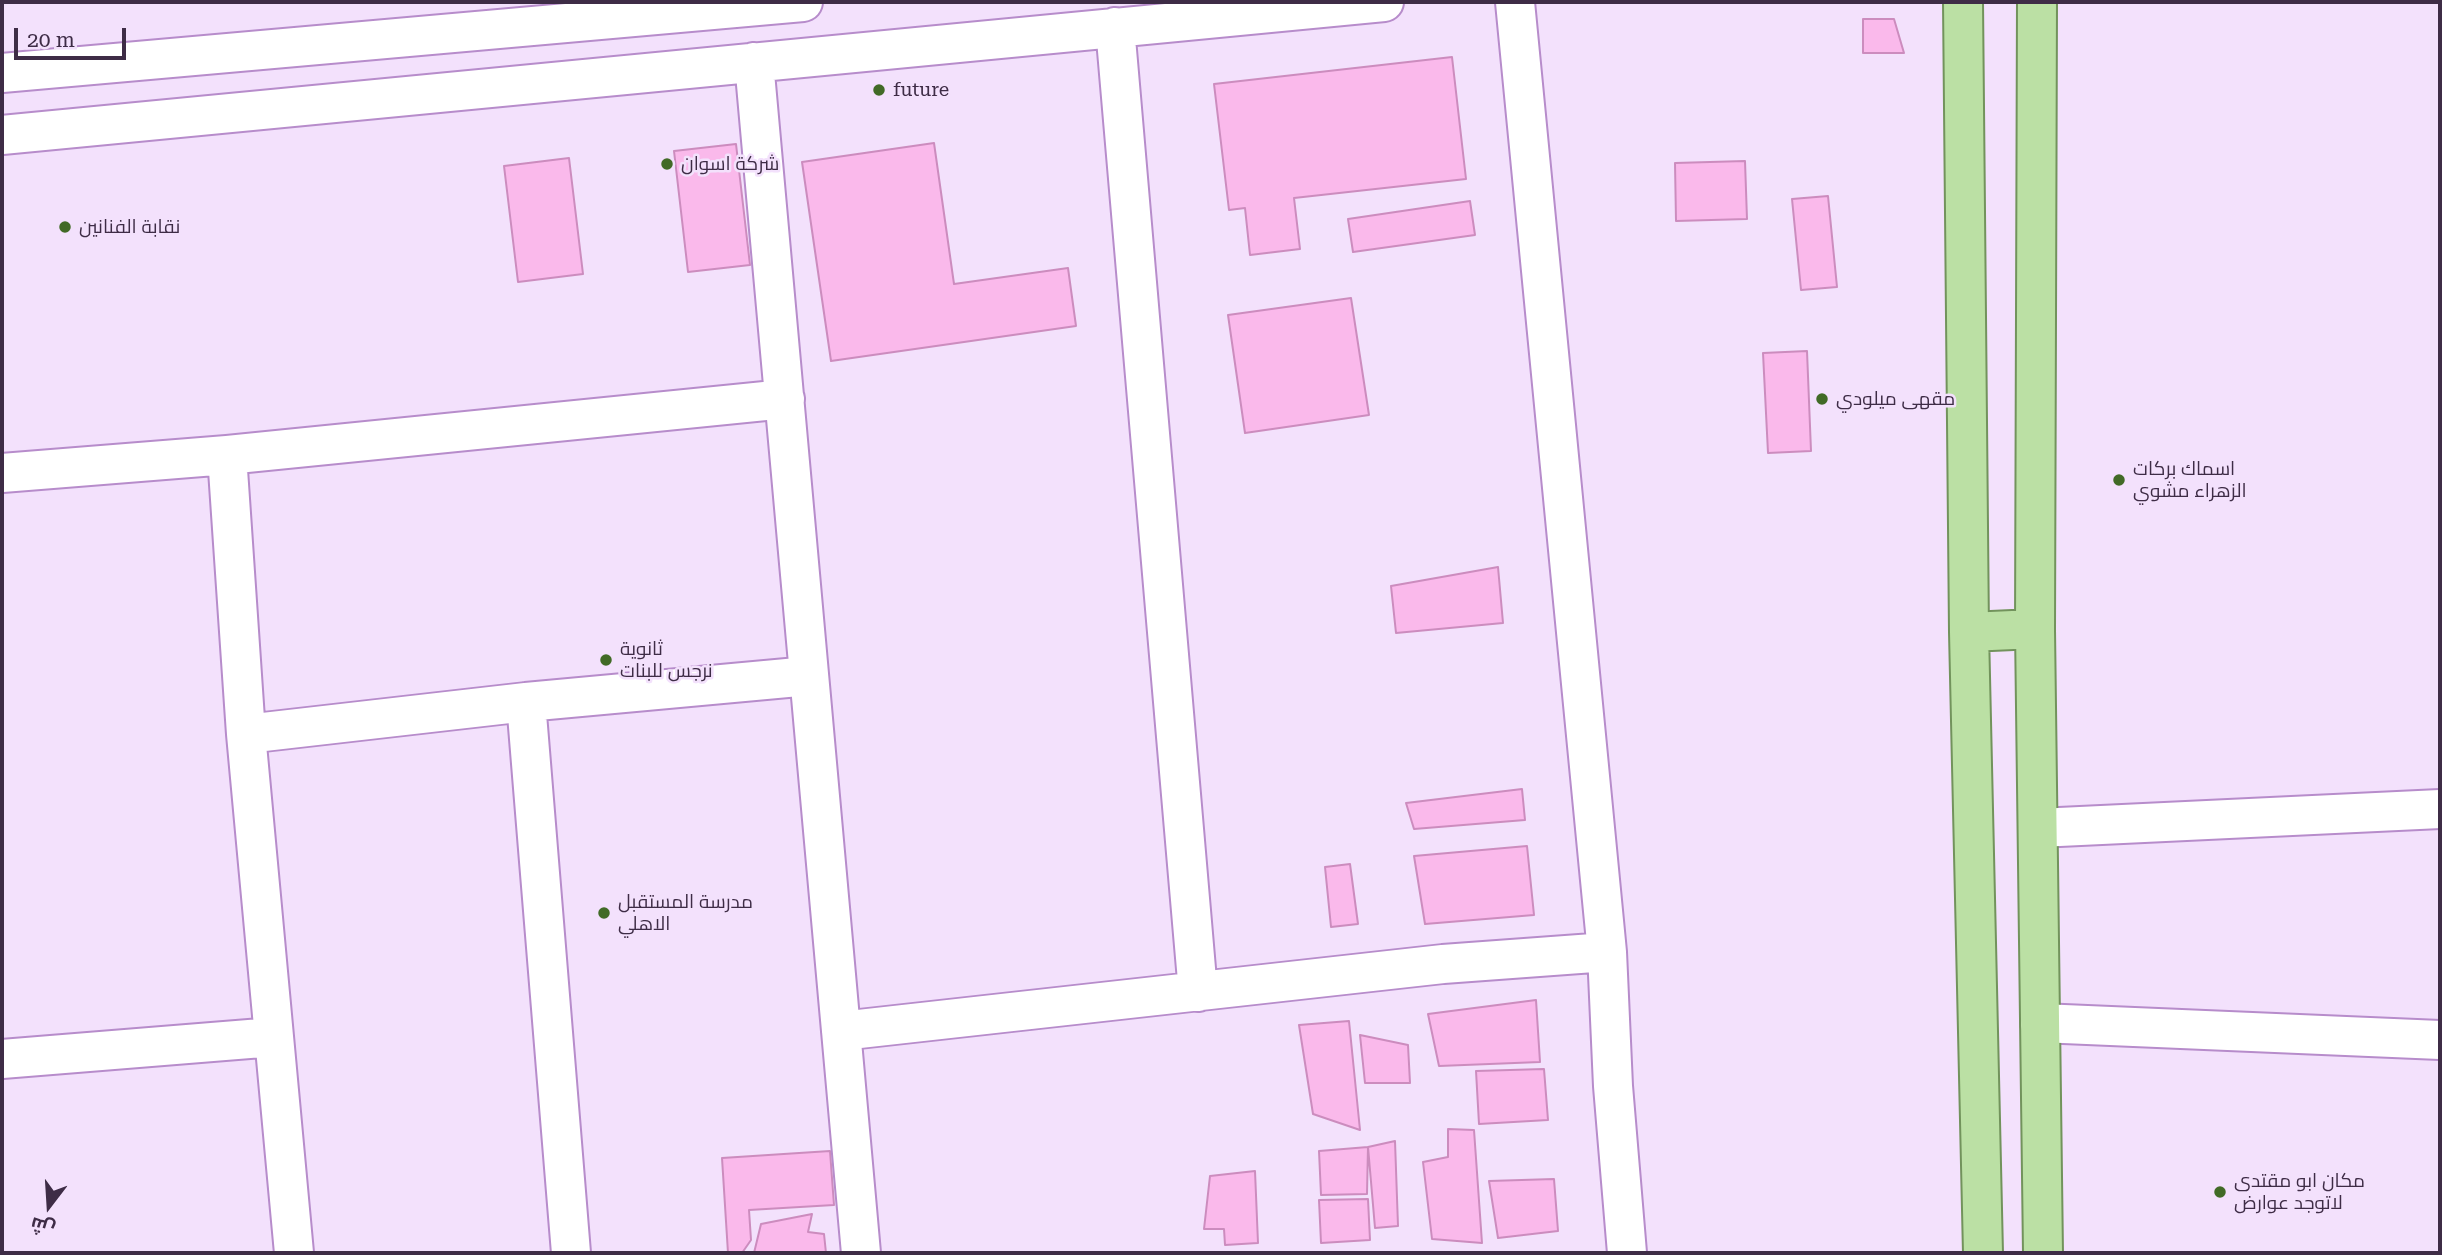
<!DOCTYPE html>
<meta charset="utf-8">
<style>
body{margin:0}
#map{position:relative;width:2442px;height:1255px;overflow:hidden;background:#f3e1fc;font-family:"Roboto Serif",Cairo,serif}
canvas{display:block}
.frame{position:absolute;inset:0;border:4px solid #3e2c46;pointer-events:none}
.north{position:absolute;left:14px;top:1171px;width:70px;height:70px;-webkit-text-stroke:5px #f3e1fc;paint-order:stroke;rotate:197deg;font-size:19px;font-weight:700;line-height:28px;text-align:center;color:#3e2c46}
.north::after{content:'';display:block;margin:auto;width:24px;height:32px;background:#3e2c46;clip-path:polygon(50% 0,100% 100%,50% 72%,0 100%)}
.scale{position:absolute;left:14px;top:28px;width:112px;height:32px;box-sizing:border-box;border:4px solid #3e2c46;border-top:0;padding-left:9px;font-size:21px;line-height:24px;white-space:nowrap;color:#3e2c46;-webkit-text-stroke:5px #f3e1fc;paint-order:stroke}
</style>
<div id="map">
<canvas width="2442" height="1255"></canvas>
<div class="frame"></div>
<div class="north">ش</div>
<div class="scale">20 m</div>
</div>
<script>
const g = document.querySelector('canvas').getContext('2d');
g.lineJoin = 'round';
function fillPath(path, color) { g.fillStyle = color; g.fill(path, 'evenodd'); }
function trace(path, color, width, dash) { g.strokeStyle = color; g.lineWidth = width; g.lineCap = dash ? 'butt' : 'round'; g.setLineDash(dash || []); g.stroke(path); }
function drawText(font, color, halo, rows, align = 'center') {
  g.font = font + ' "Roboto Serif",Cairo,serif'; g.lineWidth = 5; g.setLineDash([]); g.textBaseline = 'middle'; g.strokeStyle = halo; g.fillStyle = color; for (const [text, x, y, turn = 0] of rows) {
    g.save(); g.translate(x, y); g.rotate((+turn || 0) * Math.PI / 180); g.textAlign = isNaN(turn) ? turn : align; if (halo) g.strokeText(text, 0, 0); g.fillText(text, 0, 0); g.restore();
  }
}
const building = new Path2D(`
 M1863 19H1894L1904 53H1863Z
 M1452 57 1466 179 1294 198 1300 249 1250 255 1245 208 1229 210 1214 84Z
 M934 143 954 284 1068 268 1076 326 831 361 802 162Z
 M736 144 750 265 688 272 674 151Z
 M569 158 583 274 518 282 504 166Z
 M1745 161 1747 219 1676 221 1675 163Z
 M1828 196 1837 287 1801 290 1792 199Z
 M1470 201 1475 235 1353 252 1348 219Z
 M1351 298 1369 415 1245 433 1228 315Z
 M1807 351 1811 451 1768 453 1763 353Z
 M1498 567 1503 623 1396 633 1391 586Z
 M1522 789 1525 820 1414 829 1406 803Z
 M1527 846 1534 915 1425 924 1414 856Z
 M1350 864 1358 924 1331 927 1325 867Z
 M1536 1000 1540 1062 1439 1066 1428 1014Z
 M1349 1021 1360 1130 1313 1114 1299 1025Z
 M1360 1035 1408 1045 1410 1083H1365Z
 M1544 1069 1548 1120 1479 1124 1476 1071Z
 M1448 1129 1474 1130 1482 1243 1432 1239 1423 1162 1448 1157Z
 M1395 1141 1398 1226 1375 1228 1368 1147Z
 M1368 1147 1367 1194 1321 1195 1319 1151Z
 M830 1151 834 1205 749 1210 751 1240 742 1253H728L722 1158Z
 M1255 1171 1258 1243 1225 1245 1224 1229H1204L1210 1176Z
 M1554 1179 1558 1231 1498 1238 1489 1181Z
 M1368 1199 1370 1240 1321 1243 1319 1200Z
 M812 1214 808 1232 824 1234 826 1253H754L761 1224Z`);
fillPath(building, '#fab9eb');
trace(building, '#cc8cbe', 2);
const minor = new Path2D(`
 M1515 2 1607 952 1613 1086 1627 1253
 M1115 27 1198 992
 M754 62 861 1253
 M2 73 803 2
 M2 135 1384 2
 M227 455 246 734 294 1253
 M2 473 227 455 785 399
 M526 702 571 1253
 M246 734 526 702 809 676
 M2038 828 2440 809
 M2040 1023 2440 1040
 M841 1031 1443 964 1607 952
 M2 1059 274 1037`);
const major = new Path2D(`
 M1963 2 1969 632 1983 1253
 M2037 2 2035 629 2043 1253
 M1969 632 2035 629`);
trace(minor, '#b78ccb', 42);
trace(major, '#72935c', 42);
trace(minor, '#fff', 38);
trace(major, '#bbe0a4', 38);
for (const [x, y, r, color] of [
 [879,90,7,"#416a26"],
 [667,164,7,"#416a26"],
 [65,227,7,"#416a26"],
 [1822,399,7,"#416a26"],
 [2119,480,7,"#416a26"],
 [606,660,7,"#416a26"],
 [604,913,7,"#416a26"],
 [2220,1192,7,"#416a26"]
]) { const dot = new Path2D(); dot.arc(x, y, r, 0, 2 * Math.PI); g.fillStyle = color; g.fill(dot); trace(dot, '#f3e1fc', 2.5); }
drawText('19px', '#3e2c46', '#f3e1fc', [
 ["future",893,90],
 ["شركة اسوان",681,164],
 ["نقابة الفنانين",79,227],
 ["مقهى ميلودي",1836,399],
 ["اسماك بركات",2133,469],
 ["الزهراء مشوي",2133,491],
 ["ثانوية",620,649],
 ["نرجس للبنات",620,671],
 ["مدرسة المستقبل",618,902],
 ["الاهلي",618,924],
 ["مكان ابو مقتدى",2234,1181],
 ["لاتوجد عوارض",2234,1203]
], 'left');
</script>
